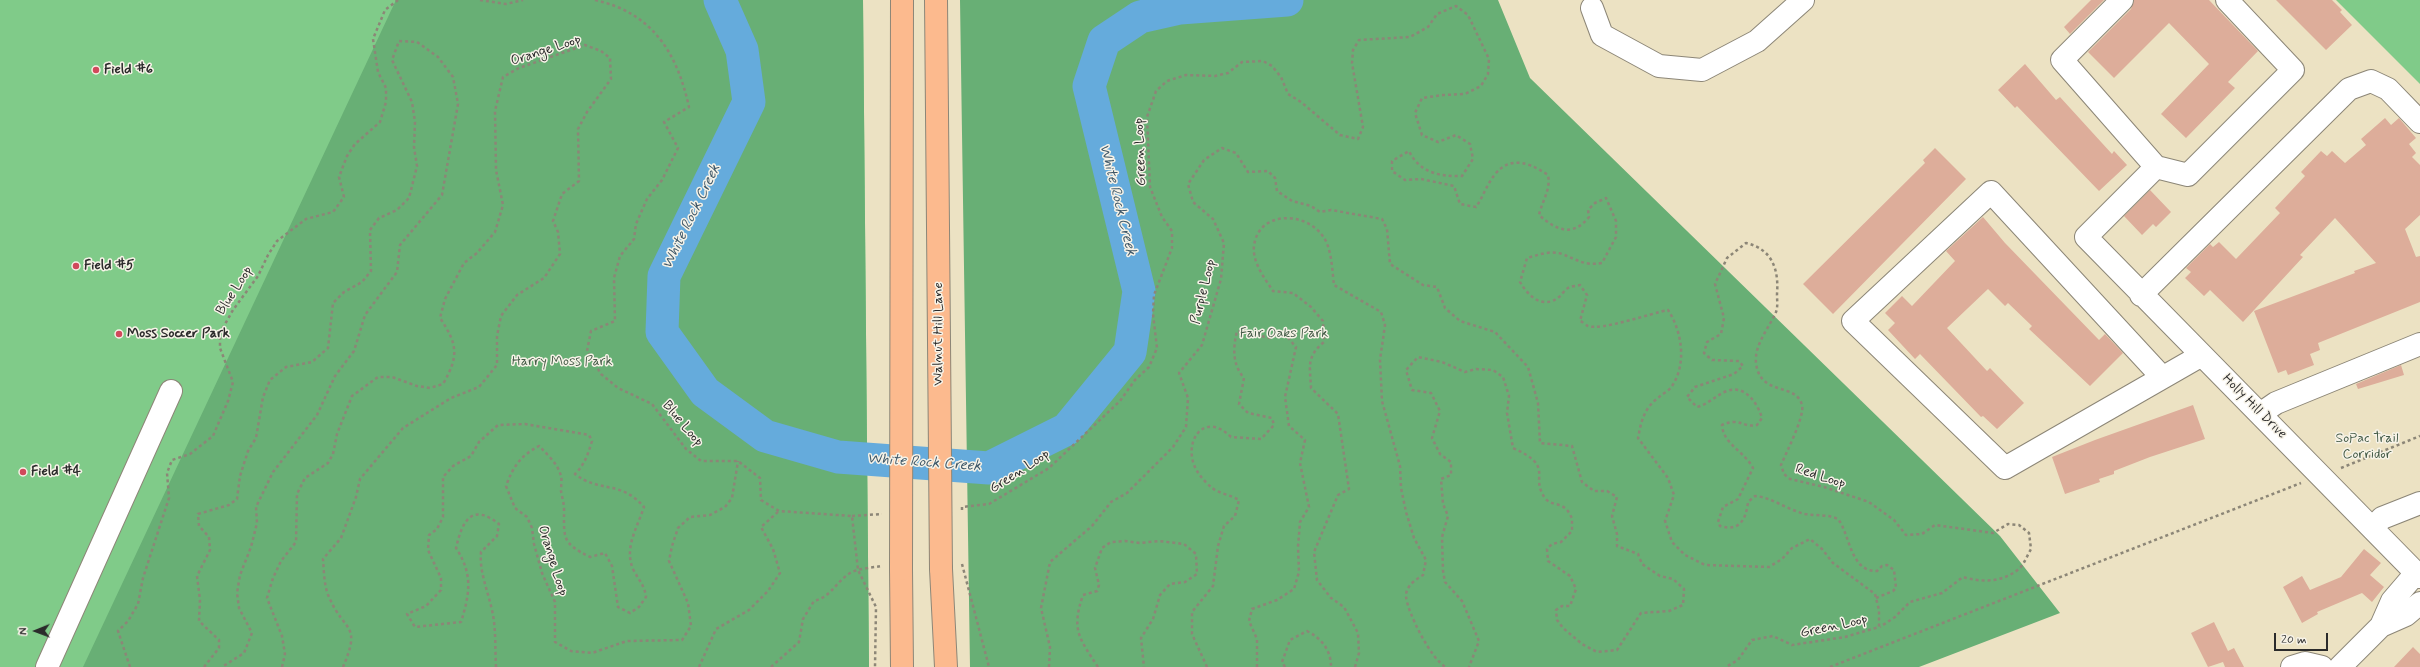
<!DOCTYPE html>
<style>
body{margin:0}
#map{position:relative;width:2420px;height:667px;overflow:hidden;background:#ece2c3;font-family:Mynerve,sans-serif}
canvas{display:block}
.north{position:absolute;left:16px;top:611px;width:40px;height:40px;-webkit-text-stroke:3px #f7f3e8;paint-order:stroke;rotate:269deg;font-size:11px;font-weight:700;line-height:16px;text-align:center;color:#2b2b2b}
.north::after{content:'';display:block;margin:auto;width:14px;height:18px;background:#2b2b2b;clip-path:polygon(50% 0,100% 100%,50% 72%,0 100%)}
.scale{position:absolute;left:2274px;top:633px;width:54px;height:18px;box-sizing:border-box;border:2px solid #2b2b2b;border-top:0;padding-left:5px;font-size:12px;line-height:14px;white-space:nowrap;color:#2b2b2b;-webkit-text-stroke:3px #f7f3e8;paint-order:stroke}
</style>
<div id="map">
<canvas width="2420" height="667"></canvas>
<div class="north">N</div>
<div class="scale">20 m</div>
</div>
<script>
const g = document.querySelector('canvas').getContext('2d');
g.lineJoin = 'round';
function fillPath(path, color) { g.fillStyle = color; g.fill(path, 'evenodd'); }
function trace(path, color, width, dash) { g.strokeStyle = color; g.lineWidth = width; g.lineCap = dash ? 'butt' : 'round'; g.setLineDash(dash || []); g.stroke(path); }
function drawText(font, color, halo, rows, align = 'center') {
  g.font = font + ' Mynerve,sans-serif'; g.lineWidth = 3; g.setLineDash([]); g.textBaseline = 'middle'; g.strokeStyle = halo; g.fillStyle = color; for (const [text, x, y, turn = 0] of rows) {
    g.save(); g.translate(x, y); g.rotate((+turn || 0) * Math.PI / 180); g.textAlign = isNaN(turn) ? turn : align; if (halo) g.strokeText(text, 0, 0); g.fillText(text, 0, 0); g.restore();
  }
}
fillPath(new Path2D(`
 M0 0H863L869 667H0Z
 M2336 0H2420V84Z`), '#80cb89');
fillPath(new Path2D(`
 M396 0H863L869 667H83Z
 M960 0H1498L1530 78 2000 536 2060 613 1919 667H970Z`), '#68af75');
trace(new Path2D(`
 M720 0 742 50 749 102 664 276 662 332 705 392 765 436 838 457 989 468 1067 429 1130 352 1139 291 1089 86 1104 41 1140 17 1180 8 1287 0`), '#65abdc', 33);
fillPath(new Path2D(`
 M2091 0H2104L2070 34 2064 27Z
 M2134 0H2209L2258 51 2228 82 2235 88 2186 138 2161 114 2209 64 2169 23 2114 78 2088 52 2131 9Z
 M2276 0H2332L2342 10 2340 12 2352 25 2326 50Z
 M2025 64 2056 100 2060 97 2112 154 2114 151 2127 165 2099 191 2017 106 2015 108 1998 90Z
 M2385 118 2391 125 2399 118 2416 138 2409 144 2416 153 2412 157 2420 165V215L2405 229 2416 257 2420 256V302L2318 343 2320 350 2310 354 2314 365 2288 375 2286 370 2278 373 2254 311 2355 273 2354 271 2376 263 2335 218 2300 255 2303 257 2243 322 2210 290 2204 296 2185 278 2191 272 2186 268 2210 244 2213 247 2219 242 2236 259 2280 213 2275 208 2305 176 2301 172 2321 151 2327 156 2332 151 2345 163 2366 145 2361 139Z
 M1935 148 1966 179 1833 314 1803 284 1925 163 1923 160Z
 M2150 190 2171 212 2156 227 2153 224 2142 235 2124 216Z
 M1983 217 2005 243 2099 340 2105 334 2123 353 2090 386 2029 329 2032 326 2008 303 2005 306 1988 289 1947 328 1987 371 1990 368 2024 403 1997 429 1983 416 1981 417 1920 354 1915 359 1888 330 1895 323 1885 313 1902 296 1912 306 1955 261 1946 251Z
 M2401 365 2404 375 2358 389 2356 384Z
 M2193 405 2205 439 2150 457 2114 471V474L2099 479 2100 482 2065 494 2052 457 2095 440Z
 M2364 549 2381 563 2370 575 2384 587 2372 602 2362 593 2317 612 2318 614 2302 623 2283 587 2302 576 2310 590 2341 577Z
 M2214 622 2228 651 2234 648 2244 667H2225L2223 662 2208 667 2191 633Z
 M2413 647 2420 654V667H2394Z`), '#ddad9a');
const minor = new Path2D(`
 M2122 0 2062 60 2156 167 2188 175 2293 70 2227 0
 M1592 8 1602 35 1659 66 1702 70 1757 41 1803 0
 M2156 167 2086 237 2420 577
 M2141 295 2349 89 2371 81 2388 89 2420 122
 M2162 377 1991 192 1853 321 2005 468 2202 355
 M2260 414 2276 403 2420 344
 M2373 527 2382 518 2420 503
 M2381 626 2406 615 2420 603
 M47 667 171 391
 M2292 667 2305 663 2322 667
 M2340 667 2381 626 2392 601 2416 573`);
const major = new Path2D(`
 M901 569 902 667
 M941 569 946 667`);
trace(minor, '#8c8677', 24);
trace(major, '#8c8677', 24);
trace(new Path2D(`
 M480 0 506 4 523 0
 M595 0C653 13 677 53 689 107L664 122 678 148 662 180 647 199 636 224 634 239 620 256 614 278 615 321 591 331 587 351 601 374 618 388 652 404 686 449 701 461H738L760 478 761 500 779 511 852 516 858 570 876 607 875 667
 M2341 468 2420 436
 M962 510V507L989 504 1049 468 1120 401 1135 380 1149 367 1157 348 1153 314 1154 295 1172 248V231L1162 217 1150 187 1147 117 1156 91 1167 81 1186 75 1215 76 1228 73 1242 62 1263 61 1272 66 1281 77 1288 94 1301 102 1340 135 1358 139 1363 127 1352 63 1353 50 1359 40 1410 37 1428 27 1437 14 1456 6 1468 15 1489 59 1488 74 1481 86 1465 94 1443 95 1422 98 1415 113 1422 135 1438 142 1456 135 1470 144 1473 159 1462 176C1439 177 1419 172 1409 151L1392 161V171L1405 180 1421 179 1454 186 1460 204 1476 207C1481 200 1484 192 1488 185 1504 155 1524 159 1548 175 1551 190 1542 201 1539 215 1557 231 1573 237 1589 217L1588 210 1595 203 1606 198 1616 221V237L1602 263C1584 266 1578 260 1562 254 1550 250 1538 255 1527 258L1520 282C1528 296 1543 310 1559 297 1562 295 1564 290 1568 288 1571 286 1576 286 1580 285L1587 295 1580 321C1583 322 1586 325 1588 326 1601 331 1652 313 1668 310 1682 331 1687 364 1672 386 1669 391 1662 394 1658 398 1644 408 1641 422 1638 438L1668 478 1674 495 1665 521 1672 542 1685 555 1705 565 1769 567 1782 559 1792 548 1810 539 1822 549 1833 563 1875 594 1879 610V627L1845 637 1792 645 1773 636 1752 640 1738 660 1726 667
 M852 516 882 514
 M962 564 989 667
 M1876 598 1893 591 1896 588 1894 570 1887 565 1882 566 1877 571C1850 572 1850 534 1838 519 1827 514 1817 516 1805 514 1788 510 1771 497 1755 496L1748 502C1746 519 1740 532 1720 526L1718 522 1723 507 1738 499 1753 468C1745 452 1723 444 1722 425 1741 417 1742 428 1757 425L1762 418C1758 404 1745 384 1727 391 1716 395 1709 404 1697 407L1687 397 1695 387 1734 374 1743 366 1739 361 1712 360 1704 353 1707 342 1721 334 1724 318 1715 284 1727 258 1746 243C1772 249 1779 269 1777 294 1777 300 1778 307 1776 312 1769 328 1754 345 1756 363 1760 397 1796 382 1802 405 1805 416 1786 453 1781 465L1784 474 1790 479 1824 487 1869 502 1894 520 1906 535 1922 534 1935 525 1993 533 2008 524 2019 525 2029 533 2031 549C2028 554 2024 564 2020 568 2004 582 1983 583 1963 577L1942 593 1910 602 1895 617 1880 627
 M130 667 118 631 128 621 138 604 143 578 169 498 167 473 172 460 190 454 213 436 228 401 233 382 220 348V333L233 310 258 276 268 255 277 241 306 219 333 212 344 197 339 177 347 156 355 144 380 122 386 102V88L378 72 373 39 385 10 398 0
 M204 667 219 648V640L199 621 200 600 197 576 210 550 209 537 199 526 198 514 229 505 237 499 240 476 248 451 256 438 263 397 270 380 286 367 312 362 328 348 333 303 344 292 362 282 371 271 370 230 379 218 397 210 409 198 417 166 414 147 415 122 412 102 392 60 399 41 417 42 438 57 453 77 458 104 442 195 400 245 397 272 365 315 354 351 335 376 317 415 273 472 256 507 257 523 251 547 240 575 237 593 239 608 252 633 244 653 222 667
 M282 667 285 654 282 636 267 598 273 578 281 561 296 542 297 494 305 478 328 463 333 454 337 434 352 396 378 377H392L417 386 430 388 443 384C459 356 458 345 440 318L445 299 464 263 477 253 495 232 503 205 496 170 495 111 503 77 519 68 585 45 601 51 610 58 611 79 587 112 578 129 579 181 562 194 553 221 558 232 560 254 544 278 517 295 501 316 497 336V365L479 387 451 398 403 428 360 479 356 497 341 538 323 559C324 572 324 588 330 599 344 632 362 623 343 667
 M496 667C495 649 496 632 493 615 489 593 479 573 481 552L497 536 499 524C471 502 462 522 456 548 473 574 470 593 461 622L415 627 407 614 426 606 441 590V578L428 550 429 535 437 529 443 517V477L453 466 471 456 479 442 498 425 525 424 589 435 592 441C588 454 585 464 575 474 599 493 621 480 644 507 637 528 624 548 633 569 638 579 645 586 646 597L639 607 630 613 618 607 612 566 605 553 590 557C562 543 564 539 564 509 564 503 562 497 561 491 561 486 562 480 561 476 558 464 547 454 539 446 520 456 513 467 506 486L515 508 527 517 532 528 534 544 542 573 555 602V642L571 651 592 653 627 641 682 640 691 626 688 603 669 561 672 546 678 528 690 517 710 515 725 507 732 498 738 461
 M699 667 716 629 749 610 768 591 780 573 773 549 761 527 779 511
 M771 667 799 642 803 619 814 601C831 597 836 582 850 573 859 568 871 568 881 566
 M1049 667 1050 647 1041 608 1050 562 1092 526 1111 502 1127 493 1173 447 1186 427 1188 398 1179 373 1202 345 1221 279 1224 243 1213 219 1193 202 1188 184 1204 160 1222 148 1236 153 1248 172 1268 171 1275 178 1277 191 1292 201 1311 206 1320 212 1331 210 1382 219 1387 229 1390 264 1423 285 1437 287 1445 308 1460 321 1495 332 1528 367 1538 403 1540 443 1572 446 1582 482 1594 491H1607L1617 497 1612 516 1617 534V546L1638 554 1642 564 1660 576 1673 579 1684 589 1683 605 1669 611 1641 613 1617 650 1597 652 1582 644 1563 628 1557 620 1556 610 1562 606H1570L1576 589 1570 576 1548 561 1547 549 1552 544 1561 542 1572 531V518C1570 515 1568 510 1565 508 1559 503 1550 505 1545 498 1529 476 1556 467 1513 448L1507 413 1509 396 1503 377 1493 370 1476 369 1465 372 1442 362 1418 357 1406 370 1412 390 1431 393 1440 411 1432 438 1440 454 1451 462V475L1441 479 1443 504 1448 516 1442 537 1443 571 1445 582 1462 601 1479 641 1469 667
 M1098 667C1079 638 1071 630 1083 595L1097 591 1099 585 1095 568 1102 548 1111 542 1125 541 1140 543 1159 541 1184 544 1196 554 1197 574 1185 582 1170 584 1160 595 1153 619 1141 638 1144 667
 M1207 667 1192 634V612L1213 586 1218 546 1224 526 1235 516 1239 500C1231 495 1217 493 1211 487 1206 483 1200 476 1197 471 1181 444 1203 409 1231 437L1261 439 1274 425 1272 418 1248 413 1239 404 1244 378C1232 364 1233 348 1237 331L1270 338 1283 332 1296 347 1285 397 1289 426 1305 440 1300 463 1309 507 1300 522 1298 547 1299 572 1294 589 1277 600 1252 609 1249 621 1257 639V667
 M1285 667 1282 662 1290 640 1307 631C1322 639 1331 650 1331 667
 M1355 667 1359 653 1358 633 1344 607 1331 598 1317 580 1314 552 1338 495 1349 489 1338 414 1311 388C1310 366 1306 357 1324 342L1323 321 1311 307 1293 293 1273 291C1265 279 1252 262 1254 246 1258 211 1304 211 1322 235 1332 247 1332 270 1334 285L1381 312 1385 325 1380 360 1382 401 1400 466 1401 488 1406 512 1414 538 1426 560 1423 575C1415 580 1406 586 1406 596 1407 612 1432 661 1446 667
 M1830 667 2301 483`), '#8c8677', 2.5, [3, 3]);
trace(minor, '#fff', 22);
trace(major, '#fcba8e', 22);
const majorBridge = new Path2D(`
 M936 0 941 569
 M901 569 902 0`);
trace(majorBridge, '#8c8677', 24, []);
trace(majorBridge, '#fcba8e', 22);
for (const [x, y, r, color] of [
 [96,70,4,"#d1495b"],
 [76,266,4,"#d1495b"],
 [119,334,4,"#d1495b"],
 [23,472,4,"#d1495b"]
]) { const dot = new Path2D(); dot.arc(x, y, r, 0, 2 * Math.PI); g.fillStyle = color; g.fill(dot); trace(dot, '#f7f3e8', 1.5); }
drawText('14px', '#2b2b2b', '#f7f3e8', [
 ["Orange Loop",546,51,-18],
 ["Green Loop",1141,152,-92],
 ["Blue Loop",235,291,-57],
 ["Purple Loop",1204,292,-76],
 ["Walnut Hill Lane",939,334,-90],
 ["Holly Hill Drive",2254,407,45],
 ["Blue Loop",682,424,50],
 ["Green Loop",1020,472,-33],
 ["Red Loop",1820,477,18],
 ["Orange Loop",552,561,73],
 ["Green Loop",1834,627,-12]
]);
drawText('bold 14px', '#2b2b2b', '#f7f3e8', [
 ["Field #6",104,70],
 ["Field #5",84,266],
 ["Moss Soccer Park",127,334],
 ["Field #4",31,472]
], 'left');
drawText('14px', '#445b47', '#f7f3e8', [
 ["Fair Oaks Park",1284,334],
 ["Harry Moss Park",562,362],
 ["SoPac Trail",2367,439],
 ["Corridor",2367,455]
]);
drawText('italic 15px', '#3f5869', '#f7f3e8', [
 ["White Rock Creek",1117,200,76],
 ["White Rock Creek",692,217,-64],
 ["White Rock Creek",924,463,4]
]);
</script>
